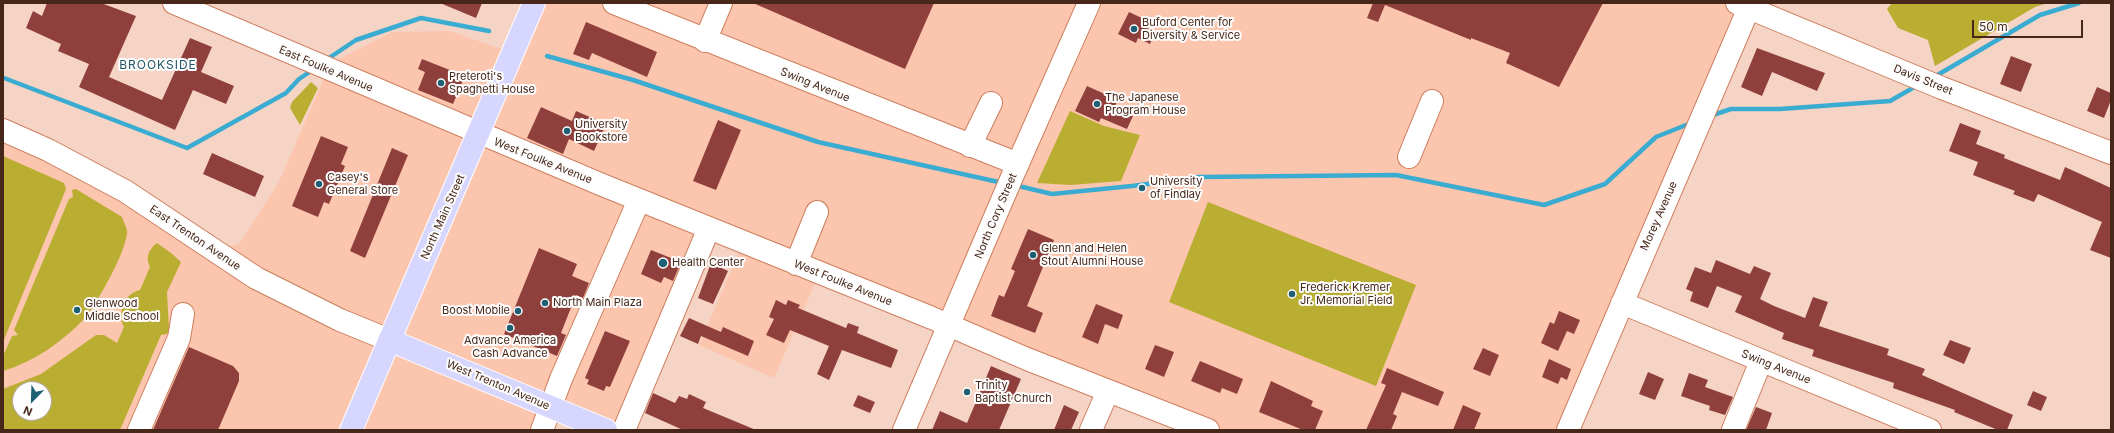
<!DOCTYPE html>
<style>
body{margin:0}
#map{position:relative;width:2114px;height:433px;overflow:hidden;background:#f6d4c5;font-family:Inter,sans-serif}
canvas{display:block}
.frame{position:absolute;inset:0;border:4px solid #472719;pointer-events:none}
.north{position:absolute;left:12px;top:381px;width:40px;height:40px;box-sizing:border-box;background:#fdfdfd;border:1px solid #b4a7a2;border-radius:50%;rotate:203deg;font-size:11px;font-weight:700;line-height:16px;text-align:center;color:#472719}
.north::after{content:'';display:block;margin:auto;width:14px;height:18px;background:#1f5f74;clip-path:polygon(50% 0,100% 100%,50% 72%,0 100%)}
.scale{position:absolute;left:1972px;top:20px;width:111px;height:18px;box-sizing:border-box;border:2px solid #472719;border-top:0;padding-left:5px;font-size:12px;line-height:14px;white-space:nowrap;color:#472719;-webkit-text-stroke:3px #fdfdfd;paint-order:stroke}
</style>
<div id="map">
<canvas width="2114" height="433"></canvas>
<div class="frame"></div>
<div class="north">N</div>
<div class="scale">50 m</div>
</div>
<script>
const g = document.querySelector('canvas').getContext('2d');
g.lineJoin = 'round';
function fillPath(path, color) { g.fillStyle = color; g.fill(path, 'evenodd'); }
function trace(path, color, width, dash) { g.strokeStyle = color; g.lineWidth = width; g.lineCap = dash ? 'butt' : 'round'; g.setLineDash(dash || []); g.stroke(path); }
function drawText(font, color, halo, rows, align = 'center') {
  g.font = font + ' Inter,sans-serif'; g.lineWidth = 4; g.setLineDash([]); g.textBaseline = 'middle'; g.strokeStyle = halo; g.fillStyle = color; for (const [text, x, y, turn = 0] of rows) {
    g.save(); g.translate(x, y); g.rotate((+turn || 0) * Math.PI / 180); g.textAlign = isNaN(turn) ? turn : align; if (halo) g.strokeText(text, 0, 0); g.fillText(text, 0, 0); g.restore();
  }
}
fillPath(new Path2D(`
 M534 3H1751L1568 430H1203L819 274 774 378 699 345 743 243 709 229 624 430 551 400 538 430H3V130L213 250 239 244 279 182 325 76 341 58 392 32 449 31 508 51 479 134ZM20 389H44V413H20Z`), '#fcc5ad');
fillPath(new Path2D(`
 M1892 3H2048L2035 7 1935 66 1928 40 1898 28 1887 9Z
 M311 82 318 88 300 125 290 108 292 102Z
 M1070 111 1104 126 1140 135 1121 181 1071 185 1037 183Z
 M3 156 64 183 66 189 3 342Z
 M76 189 122 217C123 221 127 227 127 232 127 250 99 299 88 314H84V319C61 343 35 361 3 371V356L12 336 18 335 14 330 69 199 73 197 72 190Z
 M1208 202 1416 285 1376 386 1169 302Z
 M157 243 171 253 181 262 167 292 169 329 167 334 161 335 120 430H3V389L41 374 96 335H104L117 343 124 327C117 314 124 293 140 290L150 267C145 257 149 249 157 243ZM20 389H44V413H20Z`), '#b9ae32');
trace(new Path2D(`
 M547 56 633 80 818 142 1003 183
 M326 60 356 40 421 18 489 31
 M1934 77 2040 15 2079 3
 M4 78 187 148 286 93 299 79 314 69
 M1710 116 1731 109H1780L1890 101 1918 85
 M1014 185 1052 194 1132 186 1200 177 1396 175 1544 205 1605 184 1656 137 1691 123`), '#3bacd1', 4.5);
fillPath(new Path2D(`
 M47 3H101L136 16 109 77 162 100 190 38 212 47 201 72 234 86 226 104 193 90 175 130 79 87 89 64 58 51 61 44 26 28 33 11 42 16Z
 M440 3H482L476 18Z
 M753 3H934L905 69Z
 M1373 3H1603L1559 87 1506 63 1510 53 1471 38V40L1385 5 1378 22 1367 18Z
 M1129 12 1144 19 1141 25 1155 32 1150 44 1138 38 1136 43 1118 34Z
 M586 22 657 52 647 77 592 53 589 60 573 54Z
 M1757 48 1825 73 1817 91 1772 72 1762 96 1741 87Z
 M2011 56 2032 64 2021 92 2000 84Z
 M422 59 465 76 453 104 418 90 425 72 418 69Z
 M1087 86 1118 100 1114 108 1133 116 1127 129 1101 118 1099 122 1075 111Z
 M2097 87 2111 93V100L2104 118 2087 111Z
 M541 107 572 121 576 111 606 124 594 151 569 139 563 154 527 138Z
 M718 120 741 130 716 190 693 181Z
 M1960 123 1981 131 1976 144 2005 155 2004 158 2060 180 2065 167 2111 188V258L2090 250 2102 222 2038 194 2034 202 2013 194 2015 191 1973 175 1978 162 1949 151Z
 M321 136 348 147 341 164 345 166 329 204 324 202 318 217 292 206Z
 M392 148 408 155 365 258 350 251Z
 M212 153 264 176 255 197 203 174Z
 M1028 229 1054 240 1027 306 1043 313 1035 333 991 316 999 295 1004 297 1015 271 1011 269Z
 M539 248 577 264 572 276 589 283 583 298 576 295 561 333 566 335 557 356 504 334Z
 M651 250 681 262 673 281 664 277 661 283 641 274Z
 M1716 260 1750 274 1754 266 1771 273 1760 299 1774 306 1805 318 1813 297 1828 302 1819 326 1889 349 1887 355 1925 369 1922 375 2013 415 2007 430H1998L1954 412 1955 410 1893 388 1894 383 1812 356 1814 350 1782 339 1784 333 1735 312 1742 296 1717 286 1708 308 1690 301 1693 292 1686 289 1695 267 1711 273Z
 M711 263 728 271 713 304 698 298Z
 M776 300 786 305 788 300 800 305 798 308 846 328 848 323 859 327 857 333 898 350 891 368 842 350 829 380 817 374 829 346 790 330 784 343 766 335 774 319 769 317Z
 M1096 304 1123 315 1118 329 1105 324 1098 344 1082 337Z
 M1559 311 1580 320 1574 334 1567 331 1558 351 1541 343 1550 322 1554 324Z
 M689 318 721 332 723 327 754 341 748 356 701 336 698 344 680 336Z
 M605 331 630 341 610 387 606 386 604 391 587 384 589 380 585 378Z
 M1950 340 1971 348 1964 364 1943 355Z
 M1155 345 1174 352 1164 377 1145 369Z
 M189 347 233 366 239 373V381L218 430H153Z
 M1483 348 1499 355 1490 376 1473 369Z
 M1549 359 1571 369 1567 380 1561 377 1558 384 1542 377Z
 M1200 361 1243 379 1237 394 1222 388 1220 393 1191 381Z
 M991 366 1021 379 999 430H932L940 411 967 423Z
 M1387 368 1444 392 1438 406 1402 392 1393 414 1397 416 1391 430H1366L1386 385 1381 383Z
 M1648 372 1664 379 1655 400 1639 394Z
 M1689 373 1708 380 1705 387 1733 397 1725 415 1709 410 1710 406 1681 396Z
 M1271 381 1313 401 1311 406 1323 411 1315 430H1303L1259 412Z
 M2033 391 2047 397 2041 411 2027 405Z
 M653 393 675 403 679 396 687 399 689 394 706 402 703 408 756 430H683L645 413Z
 M858 395 875 402 870 413 853 406Z
 M1064 405 1079 412 1071 430H1054Z
 M1463 405 1481 413 1474 430H1453Z
 M1756 407 1772 413 1766 430H1746Z`), '#8f403d');
const minor = new Path2D(`
 M174 3 600 184 932 318 1027 359 1208 430
 M614 3 1018 164
 M1737 3 1942 88 2111 153
 M705 41 721 3
 M3 130 48 150 125 191 256 278 340 320 389 340
 M970 146 991 103
 M1409 157 1432 101
 M796 264 817 212
 M1622 303 1930 430
 M139 430 179 338 183 314
 M542 430 561 379 639 200
 M624 430 709 228
 M904 430 1012 177 1089 3
 M1091 430 1108 391
 M1568 430 1751 3
 M1733 430 1761 361`);
const major = new Path2D(`
 M389 340 606 430
 M351 430 534 3`);
trace(minor, '#cd7f5d', 24);
trace(major, '#fff', 24);
trace(minor, '#fff', 22);
trace(major, '#d6d6fe', 22);
for (const [x, y, r, color] of [
 [1134,29,4,"#1f5f74"],
 [441,83,4,"#1f5f74"],
 [1097,104,4,"#1f5f74"],
 [567,131,4,"#1f5f74"],
 [319,184,4,"#1f5f74"],
 [1142,188,4,"#1f5f74"],
 [1033,255,4,"#1f5f74"],
 [663,263,5,"#1f5f74"],
 [1292,294,4,"#1f5f74"],
 [545,303,4,"#1f5f74"],
 [77,310,4,"#1f5f74"],
 [518,311,4,"#1f5f74"],
 [510,328,4,"#1f5f74"],
 [967,392,4,"#1f5f74"]
]) { const dot = new Path2D(); dot.arc(x, y, r, 0, 2 * Math.PI); g.fillStyle = color; g.fill(dot); trace(dot, '#fdfdfd', 1.5); }
drawText('11px', '#472719', '#fdfdfd', [
 ["Buford Center for",1142,23],
 ["Diversity & Service",1142,36],
 ["Preteroti's",449,77],
 ["Spaghetti House",449,90],
 ["The Japanese",1105,98],
 ["Program House",1105,111],
 ["University",575,125],
 ["Bookstore",575,138],
 ["Casey's",327,178],
 ["General Store",327,191],
 ["University",1150,182],
 ["of Findlay",1150,195],
 ["Glenn and Helen",1041,249],
 ["Stout Alumni House",1041,262],
 ["Health Center",672,263],
 ["Frederick Kremer",1300,288],
 ["Jr. Memorial Field",1300,301],
 ["North Main Plaza",553,303],
 ["Glenwood",85,304],
 ["Middle School",85,317],
 ["Boost Mobile",510,311,"right"],
 ["Advance America",510,341,"center"],
 ["Cash Advance",510,354,"center"],
 ["Trinity",975,386],
 ["Baptist Church",975,399]
], 'left');
drawText('11px', '#472719', '#fdfdfd', [
 ["East Foulke Avenue",326,69,23],
 ["Davis Street",1923,80,22],
 ["Swing Avenue",815,85,22],
 ["West Foulke Avenue",543,161,22],
 ["North Cory Street",996,216,-67],
 ["Morey Avenue",1659,216,-66],
 ["North Main Street",443,217,-66],
 ["East Trenton Avenue",195,238,34],
 ["West Foulke Avenue",843,283,22],
 ["Swing Avenue",1776,367,22],
 ["West Trenton Avenue",498,385,23]
]);
g.letterSpacing = '1px';
drawText('12px', '#225465', '#fdfdfd', [
 ["BROOKSIDE",158,65]
]);
g.letterSpacing = '0px';
</script>
